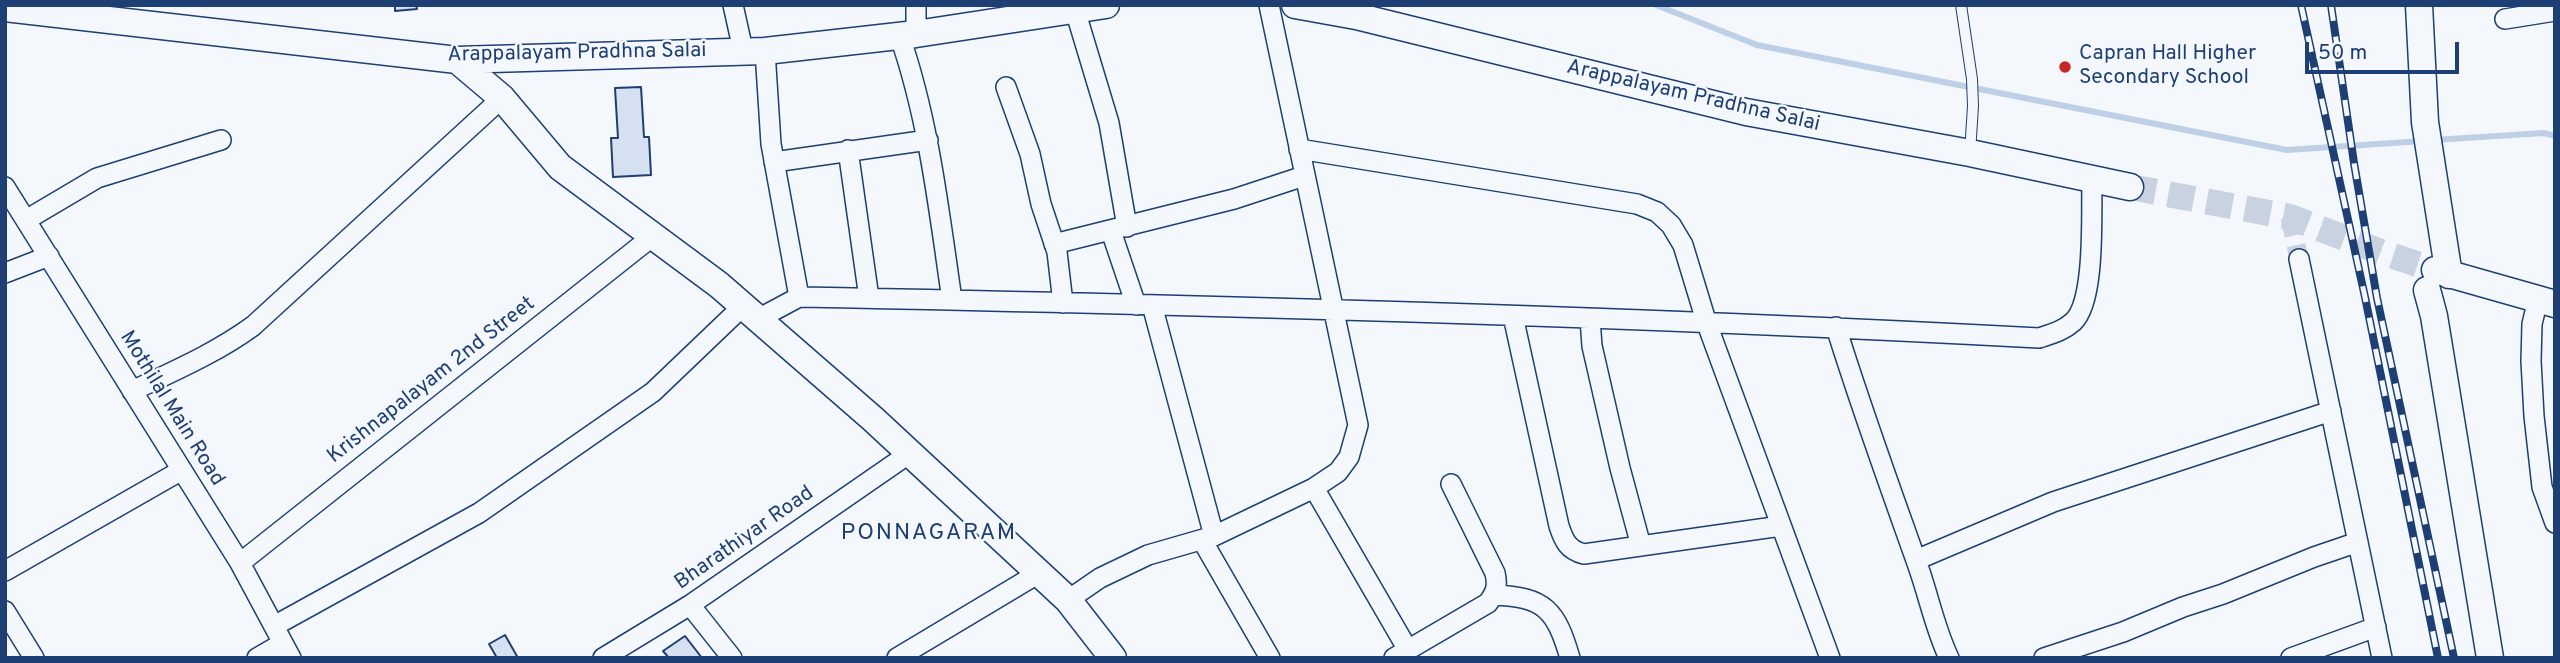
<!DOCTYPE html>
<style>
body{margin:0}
#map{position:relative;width:2560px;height:663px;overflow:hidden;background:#f4f7fb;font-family:Overpass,sans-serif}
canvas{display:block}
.frame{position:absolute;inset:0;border:7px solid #1d3f73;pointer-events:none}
.scale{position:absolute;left:2305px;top:42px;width:154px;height:32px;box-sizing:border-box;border:4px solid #1d3f73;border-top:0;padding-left:9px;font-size:21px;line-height:24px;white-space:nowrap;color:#1d3f73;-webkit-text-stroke:5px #f4f7fb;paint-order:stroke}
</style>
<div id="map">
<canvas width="2560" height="663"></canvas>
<div class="frame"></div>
<div class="scale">50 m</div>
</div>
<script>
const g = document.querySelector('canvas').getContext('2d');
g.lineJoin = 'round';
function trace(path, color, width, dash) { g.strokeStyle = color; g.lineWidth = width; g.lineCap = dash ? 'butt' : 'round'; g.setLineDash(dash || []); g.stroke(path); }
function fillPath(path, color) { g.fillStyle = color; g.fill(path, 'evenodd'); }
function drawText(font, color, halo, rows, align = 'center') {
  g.font = font + ' Overpass,sans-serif'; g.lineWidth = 5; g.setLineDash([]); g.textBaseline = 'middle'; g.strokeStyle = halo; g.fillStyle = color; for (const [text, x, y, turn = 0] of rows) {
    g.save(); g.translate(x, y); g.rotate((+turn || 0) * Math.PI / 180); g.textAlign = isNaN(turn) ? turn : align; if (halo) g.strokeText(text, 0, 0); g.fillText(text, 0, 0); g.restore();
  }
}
trace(new Path2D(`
 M1656 5 1757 45 2287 150 2423 141
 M2434 140 2544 133 2555 136`), '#bed0e5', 6);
const building = new Path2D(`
 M395 5H416L417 9 395 11Z
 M641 87 644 137H649L651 175 613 177 611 138H618L615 88Z
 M505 635 518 658H497L489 644Z
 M685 636 702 658H669L663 651Z`);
fillPath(building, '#d5e0f0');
trace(building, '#1d3f73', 2);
trace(new Path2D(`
 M2290 217 2299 259`), '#c9d2e0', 19, [19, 10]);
trace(new Path2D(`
 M2130 187 2290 217 2381 252 2435 270`), '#c9d2e0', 26, [26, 13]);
const lane = new Path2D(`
 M1961 5 1972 79 1973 106 1970 153`);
const street = new Path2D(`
 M733 5 743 50
 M916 5V34
 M1075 10 1109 123 1127 227
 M2505 19 2555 11
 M899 34C929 120 939 211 952 300
 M765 51 771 144 799 297
 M1006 87 1030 154 1041 204 1057 252 1063 303
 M1299 149 1637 204 1657 212 1671 225 1683 245 1707 324 1830 658
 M848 150 869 298
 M774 162 928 140
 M5 187 240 563 291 658
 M26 220 97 178 221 140
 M1111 231 1136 305
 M1054 244 1234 199 1304 176
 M2299 259 2382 658
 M5 273 49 256
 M2538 299 2532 324 2531 361 2534 416 2542 487 2555 523
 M1152 305 1214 536
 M1513 316 1559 526C1564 541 1568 550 1584 554L1781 526
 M758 319 799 297C1212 305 1626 316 2039 338 2051 334 2063 331 2073 322 2096 301 2091 212 2092 180
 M1590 319 1592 346 1620 468 1641 546
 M1836 327C1861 408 1890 487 1918 566 1929 597 1935 629 1949 658
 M132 391C174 371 216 353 253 326L502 98
 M1314 488 1408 650
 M1202 540 1270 658
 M1916 560 2053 502 2331 411
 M240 563 653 236
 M5 571 182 470
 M1494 595C1545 597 1556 610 1570 658
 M1068 600 1100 578 1148 555 1214 536 1314 488 1338 472 1349 457 1358 425 1269 5
 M690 605 732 658
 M5 611 34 658
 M274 626 479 513 653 392 743 306
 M257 658 283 643
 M603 658 690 605 910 453
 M897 658 1039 573
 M1394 658 1488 603C1496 592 1498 586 1495 573L1451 484
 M2044 658 2123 632 2183 607 2223 594 2314 557 2358 542
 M2291 658 2376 627`);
const secondary = new Path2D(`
 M1295 5 1356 16 1746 112 1970 153 2130 187
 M2419 5 2425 122 2449 275
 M5 8 457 60 765 51 916 34 1106 5
 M457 60 502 98 560 167 719 285 873 419 1068 600 1113 658
 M2435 270 2555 304
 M2427 290 2434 316 2490 658`);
trace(lane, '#1d3f73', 12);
trace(street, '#1d3f73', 22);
trace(secondary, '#1d3f73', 29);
trace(lane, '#f4f7fb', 10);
trace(street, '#f4f7fb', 19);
trace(secondary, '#f4f7fb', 26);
const rail = new Path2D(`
 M2301 5 2365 297 2438 658
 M2331 5 2354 163 2377 298 2454 658`);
trace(rail, '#1d3f73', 8);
trace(rail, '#f4f7fb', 5, [16]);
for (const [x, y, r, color] of [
 [2065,67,7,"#c62828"]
]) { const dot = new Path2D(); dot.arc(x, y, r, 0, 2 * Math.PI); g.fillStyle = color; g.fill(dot); trace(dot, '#f4f7fb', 2.5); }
drawText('21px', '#1d3f73', '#f4f7fb', [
 ["Arappalayam Pradhna Salai",577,54,-1],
 ["Arappalayam Pradhna Salai",1693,97,13],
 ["Krishnapalayam 2nd Street",432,381,-38],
 ["Mothilal Main Road",171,409,58],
 ["Bharathiyar Road",745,539,-35]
]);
drawText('21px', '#1d3f73', '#f4f7fb', [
 ["Capran Hall Higher",2079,55],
 ["Secondary School",2079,79]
], 'left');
g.letterSpacing = '2px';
drawText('23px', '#1d3f73', '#f4f7fb', [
 ["PONNAGARAM",929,534]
]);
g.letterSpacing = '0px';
</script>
